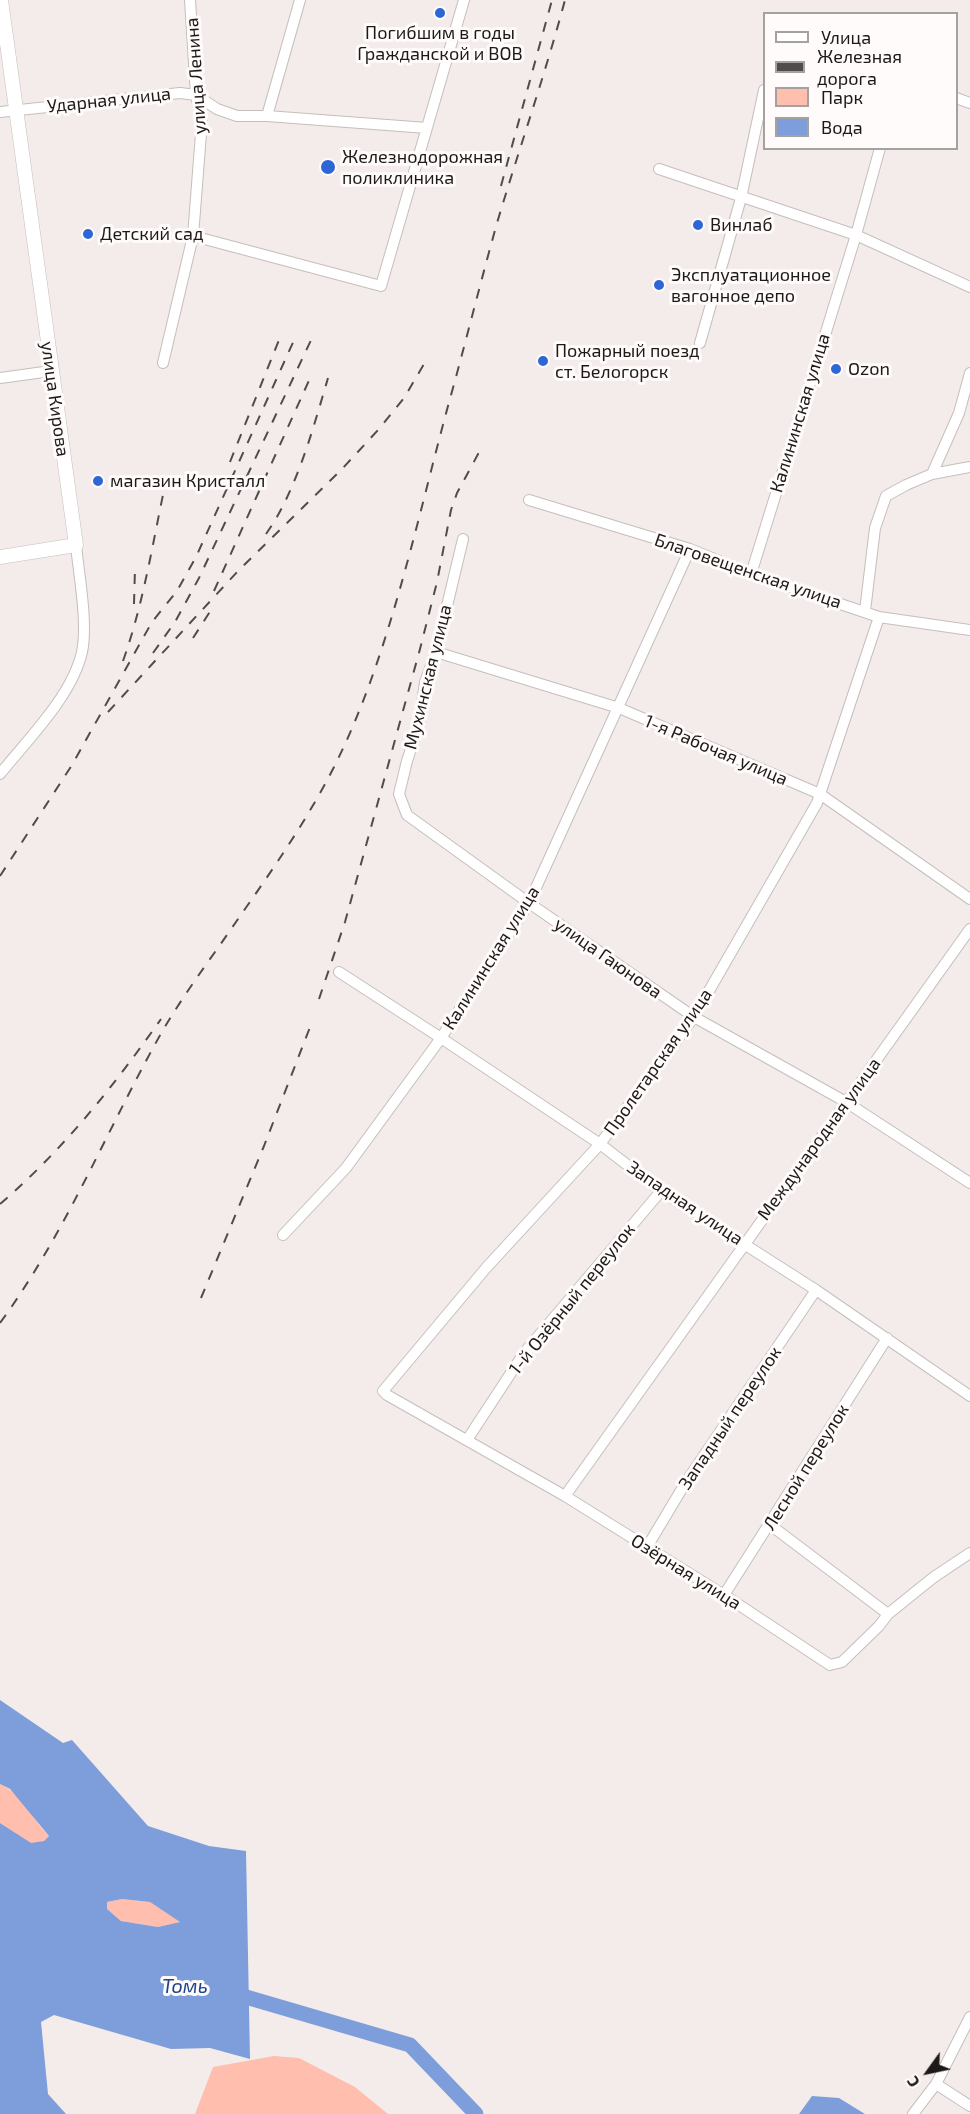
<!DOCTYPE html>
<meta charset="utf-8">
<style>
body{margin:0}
#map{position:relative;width:970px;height:2114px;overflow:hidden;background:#f4eceb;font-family:"Exo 2",sans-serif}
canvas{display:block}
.legend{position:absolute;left:763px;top:12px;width:195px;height:138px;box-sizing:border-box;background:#fefbfa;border:2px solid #a4a1a0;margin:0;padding:8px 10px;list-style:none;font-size:18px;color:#1c1918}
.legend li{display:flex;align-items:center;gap:12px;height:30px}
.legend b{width:30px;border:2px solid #a4a1a0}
.north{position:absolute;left:898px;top:2042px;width:60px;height:60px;-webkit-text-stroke:4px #fefbfa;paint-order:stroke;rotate:237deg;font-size:16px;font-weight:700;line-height:24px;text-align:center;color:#1c1918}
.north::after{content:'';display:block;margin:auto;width:21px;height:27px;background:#1c1918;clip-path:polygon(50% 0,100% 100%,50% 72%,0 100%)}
</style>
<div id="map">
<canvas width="970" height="2114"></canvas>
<ul class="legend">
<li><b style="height:8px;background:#fff"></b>Улица</li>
<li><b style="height:8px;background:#504c4b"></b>Железная дорога</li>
<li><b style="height:16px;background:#ffbeae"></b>Парк</li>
<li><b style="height:16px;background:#7d9eda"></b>Вода</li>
</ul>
<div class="north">С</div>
</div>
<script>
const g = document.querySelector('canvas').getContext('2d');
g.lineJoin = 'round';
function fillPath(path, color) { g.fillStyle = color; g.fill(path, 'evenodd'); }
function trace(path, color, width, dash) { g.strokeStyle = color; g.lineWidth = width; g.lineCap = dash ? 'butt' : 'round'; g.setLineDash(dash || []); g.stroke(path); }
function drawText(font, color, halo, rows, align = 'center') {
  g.font = font + ' "Exo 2",sans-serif'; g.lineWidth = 6; g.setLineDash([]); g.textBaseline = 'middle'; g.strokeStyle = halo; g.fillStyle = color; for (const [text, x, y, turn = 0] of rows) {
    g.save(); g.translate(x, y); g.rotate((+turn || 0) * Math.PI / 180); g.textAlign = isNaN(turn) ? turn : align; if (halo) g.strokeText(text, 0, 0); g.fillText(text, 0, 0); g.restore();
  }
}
fillPath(new Path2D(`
 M0 1784C22 1794 32 1819 49 1836L44 1841 31 1844 0 1823Z
 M122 1899 150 1902 181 1922 158 1927 121 1921 107 1909V1902Z
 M274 2056 299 2058 355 2087 388 2114H195L213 2067Z`), '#ffbeae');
fillPath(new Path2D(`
 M0 1700 63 1743 72 1740 148 1826 209 1846 246 1851 250 2059 210 2048 171 2049 54 2015 41 2022 48 2094 66 2114H0V1823L31 1843 44 1841 49 1836 10 1789 0 1784ZM122 1899 150 1902 180 1922 158 1927 121 1921 107 1909V1902Z
 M812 2096 839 2098 865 2114H799Z`), '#7d9eda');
trace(new Path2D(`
 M229 1992 410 2045 476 2114`), '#7d9eda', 15);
const minor = new Path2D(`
 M956 98 970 103
 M0 112 180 93 196 95 217 109 237 116H267L427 128
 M267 116 300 0
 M659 169 856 235 970 287
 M193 236 381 286 464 0
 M700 343 741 198 764 90
 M163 363 193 236 202 121 196 95 190 0
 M0 378 51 371
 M932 474 970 467
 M529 500 690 549 751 574 879 617 970 630
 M463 539 436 652 425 682 419 724 407 761 399 794 407 815 529 903 694 1017 846 1102 970 1183
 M751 574 856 235 880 148
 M865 611 875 528 886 496 906 485 932 474 959 413 970 373
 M879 617 817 803 694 1017 600 1144 486 1268 383 1391 387 1395 565 1496 724 1595 830 1665 842 1662 879 1626 888 1614 934 1577 970 1553
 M436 652 619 708 820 794 970 899
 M0 774C28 739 72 696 82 652 88 622 79 577 76 545
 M339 972 441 1038 600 1144 661 1191 816 1290 970 1396
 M283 1235 346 1168 441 1038 529 903 690 549
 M467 1440 524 1353 661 1191
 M565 1496 970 929
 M769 1524 888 1614
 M647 1547 686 1482 816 1290
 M724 1595 887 1338
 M936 2084 970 2106
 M913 2114 936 2084 970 2017`);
const major = new Path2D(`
 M0 557 76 545 1 0`);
trace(minor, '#c5bebc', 12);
trace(major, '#c5bebc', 15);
trace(minor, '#fff', 10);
trace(major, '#fff', 14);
trace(new Path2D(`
 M501 186 552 0
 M230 462 281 335
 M266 534C296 492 313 429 328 378
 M214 591 311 376
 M134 604 135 568
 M193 638 211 610
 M153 653 175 622 199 578 312 338
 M123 661C143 605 152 547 164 490
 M108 712 238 571 342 469 379 429 404 398 427 359
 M0 876 72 765 152 622 177 591 196 557 295 338
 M319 999 345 922 420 649 437 582 451 510 457 493 483 445
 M0 1204C63 1150 113 1087 161 1019
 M201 1298 264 1146 312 1022
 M0 1323C66 1233 108 1127 163 1030 180 1001 200 973 220 945 260 887 302 830 334 767 389 658 416 524 448 406 465 345 480 284 497 223 519 149 545 75 565 0`), '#504c4b', 2, [10, 10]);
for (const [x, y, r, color] of [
 [440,13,6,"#2e67d5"],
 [328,167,8,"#2e67d5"],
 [698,225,6,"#2e67d5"],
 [88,234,6,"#2e67d5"],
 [659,285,6,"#2e67d5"],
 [543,361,6,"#2e67d5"],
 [836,369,6,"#2e67d5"],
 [98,481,6,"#2e67d5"]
]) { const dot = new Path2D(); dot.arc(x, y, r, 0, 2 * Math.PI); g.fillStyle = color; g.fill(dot); trace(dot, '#fefbfa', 2); }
drawText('18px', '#1c1918', '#fefbfa', [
 ["Погибшим в годы",440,33,"center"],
 ["Гражданской и ВОВ",440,54,"center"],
 ["Железнодорожная",342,157],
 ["поликлиника",342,178],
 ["Винлаб",710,225],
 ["Детский сад",100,234],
 ["Эксплуатационное",671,275],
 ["вагонное депо",671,296],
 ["Пожарный поезд",555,351],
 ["ст. Белогорск",555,372],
 ["Ozon",848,369],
 ["магазин Кристалл",110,481]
], 'left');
drawText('18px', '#1c1918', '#fefbfa', [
 ["улица Ленина",196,76,-94],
 ["Ударная улица",109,100,-6],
 ["улица Кирова",55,399,82],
 ["Калининская улица",800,413,-73],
 ["Благовещенская улица",748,571,19],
 ["Мухинская улица",428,677,-76],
 ["1-я Рабочая улица",716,750,23],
 ["Калининская улица",491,958,-58],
 ["улица Гаюнова",608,958,35],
 ["Пролетарская улица",658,1062,-55],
 ["Международная улица",819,1139,-54],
 ["Западная улица",685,1203,34],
 ["1-й Озёрный переулок",572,1299,-51],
 ["Западный переулок",730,1418,-56],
 ["Лесной переулок",806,1467,-58],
 ["Озёрная улица",686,1572,32]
]);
drawText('italic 20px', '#1f448a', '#fefbfa', [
 ["Томь",185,1986]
]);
</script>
